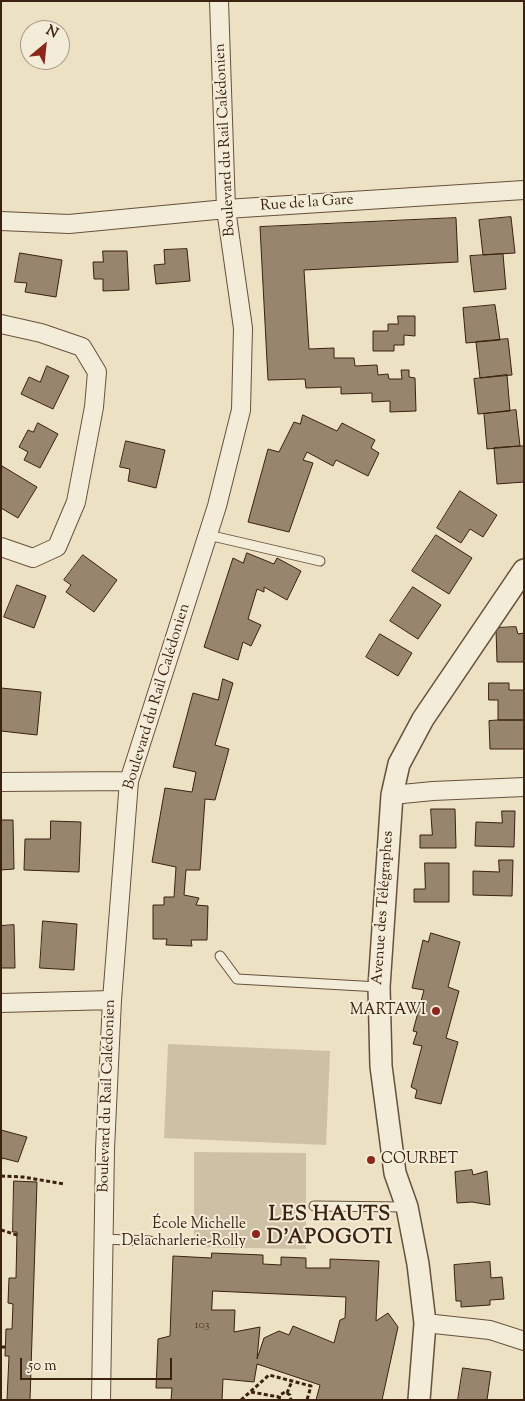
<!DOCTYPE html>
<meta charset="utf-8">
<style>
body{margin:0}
#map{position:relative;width:525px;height:1401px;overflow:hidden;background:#ece1c3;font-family:"Sorts Mill Goudy",serif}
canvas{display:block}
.frame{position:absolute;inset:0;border:2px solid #3b210f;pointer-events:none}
.north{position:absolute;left:20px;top:20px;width:50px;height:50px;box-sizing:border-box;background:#f3ecd8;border:1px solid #a99b88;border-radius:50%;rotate:28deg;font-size:14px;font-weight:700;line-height:20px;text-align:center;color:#3b210f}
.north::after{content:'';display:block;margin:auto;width:18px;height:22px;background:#8f2418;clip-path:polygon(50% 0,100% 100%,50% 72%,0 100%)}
.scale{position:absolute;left:20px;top:1358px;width:152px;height:22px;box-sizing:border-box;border:2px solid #3b210f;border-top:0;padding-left:6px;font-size:15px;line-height:18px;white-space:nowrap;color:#3b210f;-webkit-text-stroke:4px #f3ecd8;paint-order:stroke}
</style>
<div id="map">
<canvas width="525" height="1401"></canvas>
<div class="frame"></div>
<div class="north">N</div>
<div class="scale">50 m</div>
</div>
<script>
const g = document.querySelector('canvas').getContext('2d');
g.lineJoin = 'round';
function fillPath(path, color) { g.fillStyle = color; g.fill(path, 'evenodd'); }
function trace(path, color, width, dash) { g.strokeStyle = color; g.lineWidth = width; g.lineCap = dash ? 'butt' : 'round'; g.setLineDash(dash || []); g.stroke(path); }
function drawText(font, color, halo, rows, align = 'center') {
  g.font = font + ' "Sorts Mill Goudy",serif'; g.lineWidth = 4; g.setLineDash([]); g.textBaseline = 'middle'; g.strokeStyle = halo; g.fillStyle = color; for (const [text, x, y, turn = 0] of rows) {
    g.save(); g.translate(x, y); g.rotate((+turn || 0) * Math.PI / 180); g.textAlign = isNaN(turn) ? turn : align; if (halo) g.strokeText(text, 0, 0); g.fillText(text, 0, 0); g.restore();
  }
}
fillPath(new Path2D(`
 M168 1044 330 1051 326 1145 164 1138Z
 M194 1152 306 1153V1249L194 1247Z`), '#cec0a4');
const building = new Path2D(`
 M511 217 515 253 483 255 479 220Z
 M456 218 458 262 304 270 309 349 334 348V358H354L355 366 377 365 378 375 388 374 389 379H402L401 370H409V377L415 378 416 411 390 412V401L372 402V393L341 394V387L306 388 305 379 268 380 260 227Z
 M187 249 190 281 156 284 154 265 165 264 164 250Z
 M103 251H127L129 290 103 291V279H94L93 262H103Z
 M20 253 62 260 56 297 25 292 27 283 15 282Z
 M503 254 506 289 474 292 470 256Z
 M495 305 500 340 466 343 463 308Z
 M398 316H415V336L404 335V345H394V351H373V331H388V324H398Z
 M508 339 512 375 480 378 476 342Z
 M47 366 69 376 53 409 21 394 29 377 40 382Z
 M507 375 510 411 478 414 474 379Z
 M516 410 520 446 487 449 484 414Z
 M303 415 337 431 342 423 375 440 371 448 379 453 368 476 336 460 333 466 307 452 303 460 313 463 289 532 248 522 268 449 279 452 294 422 300 424Z
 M38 423 58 434 40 468 24 460 28 452 19 447 28 430 33 432Z
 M126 441 165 450 156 488 128 481 130 469 120 467Z
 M520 446H524V482L497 484 494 448Z
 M2 466 37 487 18 518 1 508Z
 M460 491 497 515 483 537 470 529 461 543 437 528Z
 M436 535 472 558 449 594 412 571Z
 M247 553 274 564 277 558 301 571 287 600 264 587V592L257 589 248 619 261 625 251 646 243 642 238 660 204 647 233 558 243 563Z
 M83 555 117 580 94 612 66 592 71 585 64 580Z
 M17 585 46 596 34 628 4 617Z
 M413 587 441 605 418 639 390 621Z
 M516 627 518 634 524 633V662H497L496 628Z
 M380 634 412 653 398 676 366 657Z
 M223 679 233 683 215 745 229 749 215 800 205 799 200 870H186L184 895 199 898 196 905 208 906 207 940H191L192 946 166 945 167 939H153V905H164V897H174L176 867 152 862 165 788 192 792 196 772 173 767 193 693 218 700Z
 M489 683H509V690H524V720H498V700H489Z
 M1 688 41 692 37 735 1 731Z
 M498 720H524V749H490L489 721Z
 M431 809H455L456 848H420V835H432Z
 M502 811H515L514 847 475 846 476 822 502 823Z
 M1 820H13L14 869 1 870Z
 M51 821 81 822 79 872 24 870 25 839H50Z
 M499 860H513L512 896 473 895V871L499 872Z
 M425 863H449V902H414V889H425Z
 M43 921 77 924 74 970 40 968Z
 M14 925 15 968H1V926Z
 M431 933 460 942 448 987 459 991 446 1038 458 1042 441 1104 415 1098 417 1090 411 1087 422 1046 413 1044 417 1032 413 1031 424 990 412 988 423 940 428 942Z
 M1 1130 27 1137 18 1162 2 1158 1 1165Z
 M472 1170 473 1175 487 1171 490 1205 472 1202 457 1203 455 1172Z
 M14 1181 37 1182 30 1400H7L9 1356H5L6 1329H12L13 1304 8 1303 9 1278H16L17 1232H13Z
 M212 1253 263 1255V1264L281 1265V1257L306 1258V1268H330V1259L379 1261 376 1321 388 1313 398 1327 382 1400H316L320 1385 257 1364 254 1382 223 1379 222 1400H171L172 1388H156L158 1339 170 1336 173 1256 211 1258ZM213 1291 346 1297 345 1318 340 1320 334 1343 293 1326 289 1335 279 1331 264 1338 257 1359 260 1327 234 1332 235 1310H212Z
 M490 1262 491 1278 502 1277 504 1299 490 1300V1305L461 1307V1301H456L454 1265Z
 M463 1368 491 1372 487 1400H458Z`);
fillPath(building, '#97856d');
trace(building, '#3b210f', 1);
const service = new Path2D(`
 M208 535 320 561
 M220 956 237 979 379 987
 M314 1206 406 1207
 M103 1239 150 1241`);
const minor = new Path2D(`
 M1 221 69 224 226 209 524 190
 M1 324 41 333 82 347 97 372 94 407 76 502 57 547 33 558 1 547
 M1 782 129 781
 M392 795 433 791 524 787
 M1 1003 112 1000
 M425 1323 490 1330 524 1341
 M101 1400 105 1149 112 1000 129 781 217 506 241 410 243 328 226 209 219 1`);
const tertiary = new Path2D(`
 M419 1400 425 1323 418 1264 407 1207 395 1173 381 1066 379 987 392 795 399 764 423 719 524 570`);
trace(service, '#67513c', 11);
trace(minor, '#67513c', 20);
trace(tertiary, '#67513c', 24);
trace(new Path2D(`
 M1 1176 23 1177 64 1184
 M1 1230 17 1235
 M1 1347H6
 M251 1392 279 1397
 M287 1393 292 1381
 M241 1400 269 1375 311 1386 307 1400
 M279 1400 280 1395 285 1392 290 1395 291 1400`), '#3b210f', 3, [4, 2.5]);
trace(service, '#f3ecd8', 9);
trace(minor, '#f3ecd8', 18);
trace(tertiary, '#f3ecd8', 21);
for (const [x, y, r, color] of [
 [436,1011,5,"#8f2418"],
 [371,1160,5,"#8f2418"],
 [256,1234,5,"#8f2418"]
]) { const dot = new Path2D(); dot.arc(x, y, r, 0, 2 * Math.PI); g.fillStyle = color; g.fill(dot); trace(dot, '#f3ecd8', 2); }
drawText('12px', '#523a26', null, [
 ["103",202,1326]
]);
drawText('15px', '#3b210f', '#f3ecd8', [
 ["Boulevard du Rail Calédonien",226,140,-93],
 ["Rue de la Gare",307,204,-4],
 ["Boulevard du Rail Calédonien",158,697,-73],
 ["Avenue des Télégraphes",384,908,-86],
 ["Boulevard du Rail Calédonien",108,1096,-88]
]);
drawText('15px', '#3b210f', '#f3ecd8', [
 ["MARTAWI",426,1011],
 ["COURBET",381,1160,"left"],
 ["École Michelle",246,1225],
 ["Delacharlerie-Rolly",246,1242]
], 'right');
g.letterSpacing = '1px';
drawText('bold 20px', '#3b210f', '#f3ecd8', [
 ["LES HAUTS",330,1217],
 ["D'APOGOTI",330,1240]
]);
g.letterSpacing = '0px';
</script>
